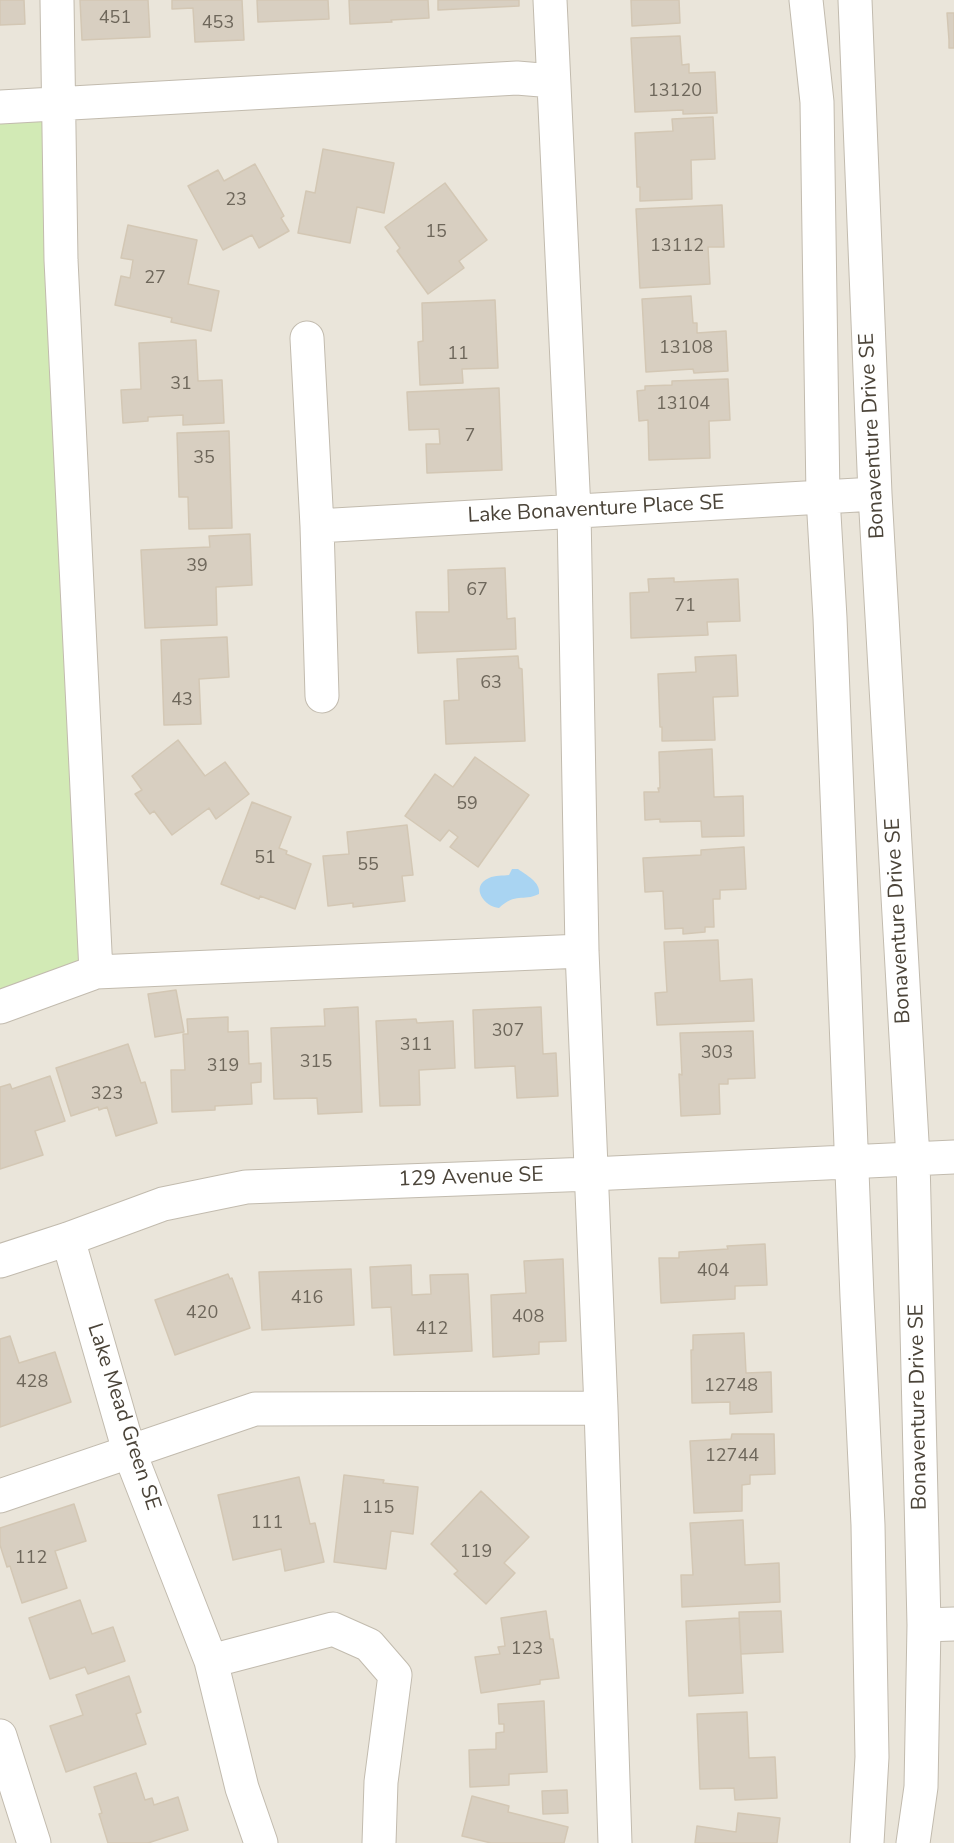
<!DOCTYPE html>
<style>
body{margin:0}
canvas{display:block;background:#f6f3ec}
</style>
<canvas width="954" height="1843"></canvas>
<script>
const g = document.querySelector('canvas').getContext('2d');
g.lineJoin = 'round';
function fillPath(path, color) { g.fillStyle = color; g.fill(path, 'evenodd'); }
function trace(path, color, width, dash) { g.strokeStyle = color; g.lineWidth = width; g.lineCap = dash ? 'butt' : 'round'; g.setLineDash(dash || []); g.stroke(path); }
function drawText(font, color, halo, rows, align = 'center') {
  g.font = font + ' "Nunito Sans",sans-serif'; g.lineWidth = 5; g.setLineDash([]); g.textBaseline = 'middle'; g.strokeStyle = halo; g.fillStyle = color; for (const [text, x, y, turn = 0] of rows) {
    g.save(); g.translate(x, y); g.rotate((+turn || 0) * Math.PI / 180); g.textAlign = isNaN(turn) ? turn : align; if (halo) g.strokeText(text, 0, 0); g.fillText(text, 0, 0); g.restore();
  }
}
fillPath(new Path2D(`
 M0 0H954V1843H0Z`), '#eae5da');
fillPath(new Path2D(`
 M60 104 96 972 0 1007V107Z`), '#d2eab5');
fillPath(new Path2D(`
 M512 869H518C526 875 541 882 539 894 522 902 516 892 499 908 485 907 469 887 489 878 495 875 503 876 509 875Z`), '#a9d4f2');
const building = new Path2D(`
 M0 0H24L25 24 0 25Z
 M80 0H148L150 37 82 40Z
 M172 0H242L244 40 195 42 193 8 172 9Z
 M257 0H328L329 19 258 22Z
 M349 0H428L429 18 391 20 392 22 350 24Z
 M438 0H519V6L438 10Z
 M631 0H679L680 23 632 26Z
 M947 13H954V48H949V40Z
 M680 36 682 65 689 64V73L715 72 717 113 683 114V110L635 112 631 38Z
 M713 117 715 159 691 160 692 199 640 201V187H637L635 133 673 131 672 119Z
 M323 149 394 163 384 213 357 207 350 243 298 233 306 191 315 193Z
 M255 164 284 216 281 218 289 231 259 248 252 235 223 250 188 186 218 170 224 181Z
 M445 183 487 240 459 261 464 268 428 294 397 251 400 248 385 227Z
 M722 205 724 247H708L710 284 640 288 636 209Z
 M128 225 197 240 188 284 219 291 211 331 171 322 172 318 115 305 121 276 130 278 133 260 121 258Z
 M691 296 693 323H697V333L726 331 728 371 694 373 693 369 646 372 642 299Z
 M495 300 498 368 462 369 463 383 420 385 418 342 423 341 422 303Z
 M196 340 198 381 222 380 224 423 183 425V415L148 417V421L123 423 121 390 141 389 139 343Z
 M728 379 730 420 709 421 710 458 649 460 648 420 639 421 637 391 645 390V386L672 385V381Z
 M499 388 502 470 427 473 426 444H440L439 429 409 430 407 392Z
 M229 431 232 528 189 529 188 497H179L177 433Z
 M250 534 252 585 216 587 217 625 145 628 141 550 210 547 209 536Z
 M505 568 507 619 515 618 516 649 418 653 416 612H449L448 570Z
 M674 578V582L738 579 740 621 707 622 708 635 631 638 630 593 649 592 648 579Z
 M227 637 229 677 199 679 201 724 164 725 161 640Z
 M736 655 738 696 713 697 715 740 662 741V727H660L658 674 696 672 695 657Z
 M518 656 519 668 522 669 525 741 446 744 444 701 459 700 457 659Z
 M178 740 205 776 225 762 249 794 216 819 209 808 172 835 154 811 150 814 135 794 142 790 132 776Z
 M712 749 714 797 743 796 744 836 702 837 701 821 660 822V819L645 820 644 792H659L658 788H660L659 752Z
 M475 757 529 795 478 867 450 847 458 837 449 830 440 841 405 816 435 774 453 787Z
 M252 802 291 817 279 848 287 851 286 854 311 864 295 909 260 896 259 899 221 884Z
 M407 825 413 875 402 876 405 901 353 907V903L328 906 323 856 349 854 347 832Z
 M744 847 746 889 720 890V899H713L714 927H705V932L683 934V928L665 929 663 891 645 892 643 858 701 855V850Z
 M718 940 720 981 752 979 754 1021 657 1025 655 993 667 992 664 942Z
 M176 990 184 1032 155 1037 148 994Z
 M358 1007 362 1112 318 1114 317 1098 274 1099 271 1028 325 1026 324 1009Z
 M541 1007 543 1054 556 1053 558 1096 517 1098 515 1066 475 1068 473 1010Z
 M228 1017V1032L248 1031 249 1064 261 1063V1082L251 1083 252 1104 215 1106V1110L172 1112 171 1070H185L183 1034H188L187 1019Z
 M416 1019 417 1023 453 1021 455 1068 419 1070 420 1105 380 1106 376 1021Z
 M753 1031 755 1078 728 1079V1084H719L720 1114 681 1116 679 1074 682 1075 680 1033Z
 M128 1044 141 1083 145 1082 157 1123 116 1136 107 1107 99 1110 98 1107 71 1116 56 1068Z
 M50 1076 65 1121 35 1131 43 1155 0 1169V1087L10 1084 12 1089Z
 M765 1244 767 1285 735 1286V1299L661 1303 659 1258H679V1252L728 1249 727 1246Z
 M563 1259 566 1341 539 1342V1354L493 1357 491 1295 526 1293 524 1261Z
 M411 1265 412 1295 431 1294 430 1275 468 1274 472 1351 394 1355 391 1307 372 1308 370 1267Z
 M351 1269 354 1325 262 1330 259 1272Z
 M228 1274 230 1279 232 1278 250 1328 175 1355 155 1300Z
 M744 1333 746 1373 771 1372 772 1412 730 1414V1402L692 1403 691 1350H693V1335Z
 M10 1336 19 1363 55 1352 71 1402 0 1427V1339Z
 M732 1434H774L775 1474 750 1475V1484L742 1485V1511L694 1513 690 1441 731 1439Z
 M344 1475 384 1480 383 1483 418 1487 413 1534 391 1531 386 1569 334 1562Z
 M299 1477 310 1524 315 1523 324 1562 285 1571 281 1549 233 1560 218 1495Z
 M481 1491 529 1537 504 1563 515 1573 486 1604 454 1574 458 1571 431 1544Z
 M74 1504 86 1541 55 1551 67 1588 22 1603 10 1566 7 1567 0 1545V1528Z
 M743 1520 745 1565 779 1563 780 1602 682 1607 681 1575H693L690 1523Z
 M80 1600 92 1634 113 1627 125 1661 88 1674 85 1667 50 1679 29 1618Z
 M546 1611 550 1639H553L559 1678 540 1680V1684L481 1693 475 1657 500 1654 498 1647 505 1646 501 1618Z
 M781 1611 783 1652 741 1654 739 1612Z
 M739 1618 743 1693 689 1696 686 1621Z
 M129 1676 141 1712 136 1714 146 1744 66 1772 50 1726 83 1715 76 1695Z
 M544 1701 547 1772 509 1774V1785L470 1787 469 1750 496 1749V1733L504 1732V1724H499L498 1704Z
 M747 1712 749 1758 775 1757 777 1798 735 1800 734 1788 700 1789 697 1714Z
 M136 1773 145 1800 152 1798 154 1805 178 1797 188 1830 148 1843H108L99 1814 102 1813 94 1787Z
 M567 1790 568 1813 543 1814 542 1791Z
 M472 1796 509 1806 508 1812 568 1827 564 1843H491L462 1836Z
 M738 1813 780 1818 777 1843H695L697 1826 736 1832Z`);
fillPath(building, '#d8cfc1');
trace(building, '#d3c7b4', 1.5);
const minor = new Path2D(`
 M57 0 61 260 96 972
 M550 0 574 511 582 951 601 1408 615 1843
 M806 0 817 102 823 497 830 618 857 1297 868 1525 872 1757 867 1843
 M855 0 875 494 913 1159 924 1625 921 1787 913 1843
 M0 107 517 78 553 81
 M307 338 317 526 322 696
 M317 526 875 494
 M0 1007 96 972 582 951
 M68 1239 129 1451 211 1661 242 1788 261 1843
 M0 1261 68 1239 163 1204 246 1187 591 1174 954 1157
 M0 1496 255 1409 601 1408
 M924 1625 954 1624
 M211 1661 333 1629 369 1645 395 1675 381 1782 379 1843
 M0 1736 34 1843`);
trace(minor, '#c2bbae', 35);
trace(minor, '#fff', 33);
drawText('18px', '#6e675b', null, [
 ["451",115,19],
 ["453",218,24],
 ["13120",675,92],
 ["23",236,201],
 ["15",436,233],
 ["13112",677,247],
 ["27",155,279],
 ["13108",686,349],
 ["11",458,355],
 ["31",181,385],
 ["13104",683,405],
 ["7",470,437],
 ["35",204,459],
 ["39",197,567],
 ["67",477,591],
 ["71",685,607],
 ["63",491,684],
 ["43",182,701],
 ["59",467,805],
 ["51",265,859],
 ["55",368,866],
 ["307",508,1032],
 ["311",416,1046],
 ["303",717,1054],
 ["315",316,1063],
 ["319",223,1067],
 ["323",107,1095],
 ["404",713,1272],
 ["416",307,1299],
 ["420",202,1314],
 ["408",528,1318],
 ["412",432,1330],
 ["428",32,1383],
 ["12748",731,1387],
 ["12744",732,1457],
 ["115",378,1509],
 ["111",267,1524],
 ["119",476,1553],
 ["112",31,1559],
 ["123",527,1650]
]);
drawText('21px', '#4b4439', '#fff', [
 ["Bonaventure Drive SE",873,436,-93],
 ["Lake Bonaventure Place SE",596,510,-3],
 ["Bonaventure Drive SE",899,921,-93],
 ["129 Avenue SE",471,1178,-2],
 ["Bonaventure Drive SE",919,1407,-91],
 ["Lake Mead Green SE",123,1417,72]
]);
</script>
